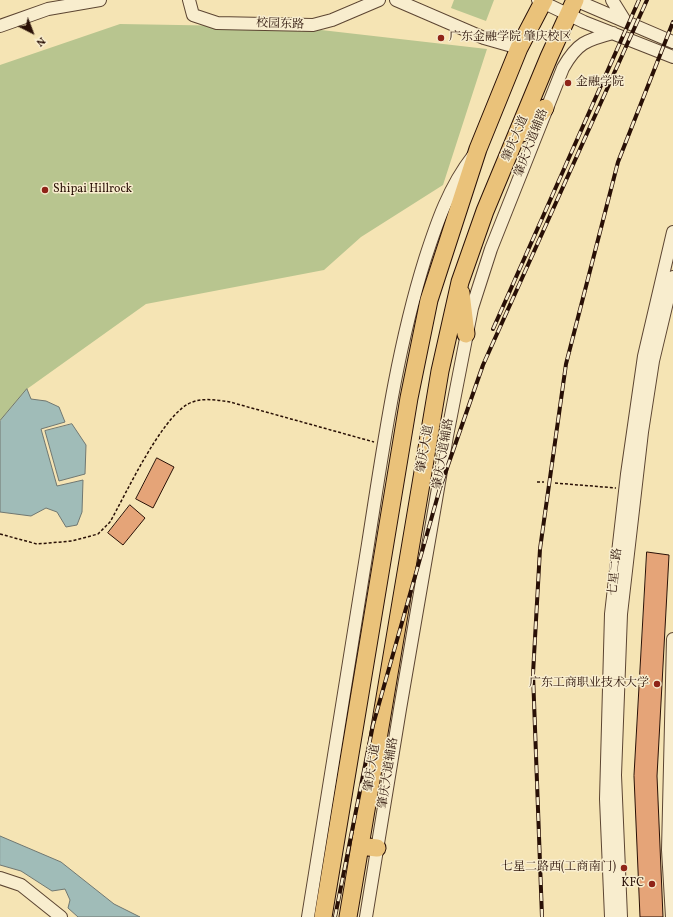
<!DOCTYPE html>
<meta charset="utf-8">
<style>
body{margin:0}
#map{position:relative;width:673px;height:917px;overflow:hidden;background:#f5e4b4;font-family:Vollkorn,serif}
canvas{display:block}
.north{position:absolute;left:12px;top:12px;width:40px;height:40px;-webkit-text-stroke:3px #f8edce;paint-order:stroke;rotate:138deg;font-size:11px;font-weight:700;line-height:16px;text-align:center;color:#291006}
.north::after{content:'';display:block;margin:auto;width:14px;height:18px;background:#291006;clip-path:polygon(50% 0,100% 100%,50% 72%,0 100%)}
</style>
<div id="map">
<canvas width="673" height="917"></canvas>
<div class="north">N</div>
</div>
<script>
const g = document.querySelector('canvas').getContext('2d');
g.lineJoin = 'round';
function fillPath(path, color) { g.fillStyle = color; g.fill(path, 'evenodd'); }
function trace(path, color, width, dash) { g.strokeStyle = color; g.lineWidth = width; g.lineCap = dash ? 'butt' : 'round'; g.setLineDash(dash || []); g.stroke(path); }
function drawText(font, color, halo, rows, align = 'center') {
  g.font = font + ' Vollkorn,"Noto Serif SC",serif'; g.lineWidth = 3; g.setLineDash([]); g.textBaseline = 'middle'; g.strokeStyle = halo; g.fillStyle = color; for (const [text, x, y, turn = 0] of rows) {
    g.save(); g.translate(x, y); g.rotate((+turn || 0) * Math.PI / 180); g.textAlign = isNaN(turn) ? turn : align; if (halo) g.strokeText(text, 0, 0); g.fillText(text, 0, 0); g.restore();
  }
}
fillPath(new Path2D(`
 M454 0H494L486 21 451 8Z
 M120 24 295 27 487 49 443 185 361 237 324 270 146 304 27 389 0 421V65Z`), '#b8c58f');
const water = new Path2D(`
 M27 389 31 399 46 401 59 407 65 422 41 429 57 486 83 480 82 512 77 525 66 527 57 512 46 508 31 516 0 512V421Z
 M72 424 86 445 85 474 59 481 45 431Z
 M0 836 61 862 114 904 140 917H78L68 908 70 900 65 889 52 891 21 871 0 865Z`);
fillPath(water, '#a0bcb8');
trace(water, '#707771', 1);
const building = new Path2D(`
 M157 458 174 467 153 508 136 499Z
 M130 505 145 518 123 545 108 533Z
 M647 552 669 555 657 776 663 917H640L634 776Z`);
fillPath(building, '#e5a478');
trace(building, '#291006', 1);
const minor = new Path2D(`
 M189 0 193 15 217 23 313 25 332 20 379 0
 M396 0 484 38 519 48
 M538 0 584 22 673 57
 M575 0 673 42
 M612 0 625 21
 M0 26 48 9 100 0
 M0 878 21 885 61 917
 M308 917C328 793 348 668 368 544 383 449 396 352 425 259 437 222 449 187 473 156
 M366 917 400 709 447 436 472 308 491 249 563 68C577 43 586 40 613 33
 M611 917 606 799 611 614 627 474 644 356 673 232
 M621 917 615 775 621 614 642 432 653 361 673 277
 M672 917 668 850 673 639`);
const highway = new Path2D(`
 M522 133 545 108
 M461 293 466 334
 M360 846 377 848
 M323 917 409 398 429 300 478 149 519 48 544 0
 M348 917 440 371 460 282 485 211 549 57 575 0`);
trace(minor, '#5c4532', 14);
trace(highway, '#291006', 19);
trace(new Path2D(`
 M537 482H544
 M555 483 616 488
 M0 534 37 544 72 541 98 534 110 522C127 492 160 420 188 404 201 397 216 400 230 402L374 442`), '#291006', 1.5, [3, 2]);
trace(minor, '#f8edce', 12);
trace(highway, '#eac27a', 17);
const rail = new Path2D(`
 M493 329 639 0
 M335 917 373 725 440 488 483 365 647 0
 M542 917 533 674 540 549 566 364 618 162 673 22`);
trace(rail, '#291006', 4);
trace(rail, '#f8edce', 2.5, [8]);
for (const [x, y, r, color] of [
 [441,38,4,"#8f2418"],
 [568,83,4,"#8f2418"],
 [45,190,4,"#8f2418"],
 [657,684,4,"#8f2418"],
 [624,868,4,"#8f2418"],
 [652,884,4,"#8f2418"]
]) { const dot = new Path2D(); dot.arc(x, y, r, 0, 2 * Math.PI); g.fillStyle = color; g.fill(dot); trace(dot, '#f8edce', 1.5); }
drawText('12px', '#291006', '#f8edce', [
 ["校园东路",280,25,2],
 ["肇庆大道",516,139,-67],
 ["肇庆大道辅路",532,143,-69],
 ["肇庆大道",426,449,-80],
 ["肇庆大道辅路",444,454,-80],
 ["七星二路",616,572,-84],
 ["肇庆大道",373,768,-81],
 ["肇庆大道辅路",389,773,-81]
]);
drawText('12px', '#291006', '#f8edce', [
 ["广东金融学院 肇庆校区",449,38],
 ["金融学院",576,83],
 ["Shipai Hillrock",53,190],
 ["广东工商职业技术大学",649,684,"right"],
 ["七星二路西(工商南门)",616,868,"right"],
 ["KFC",644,884,"right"]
], 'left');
</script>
